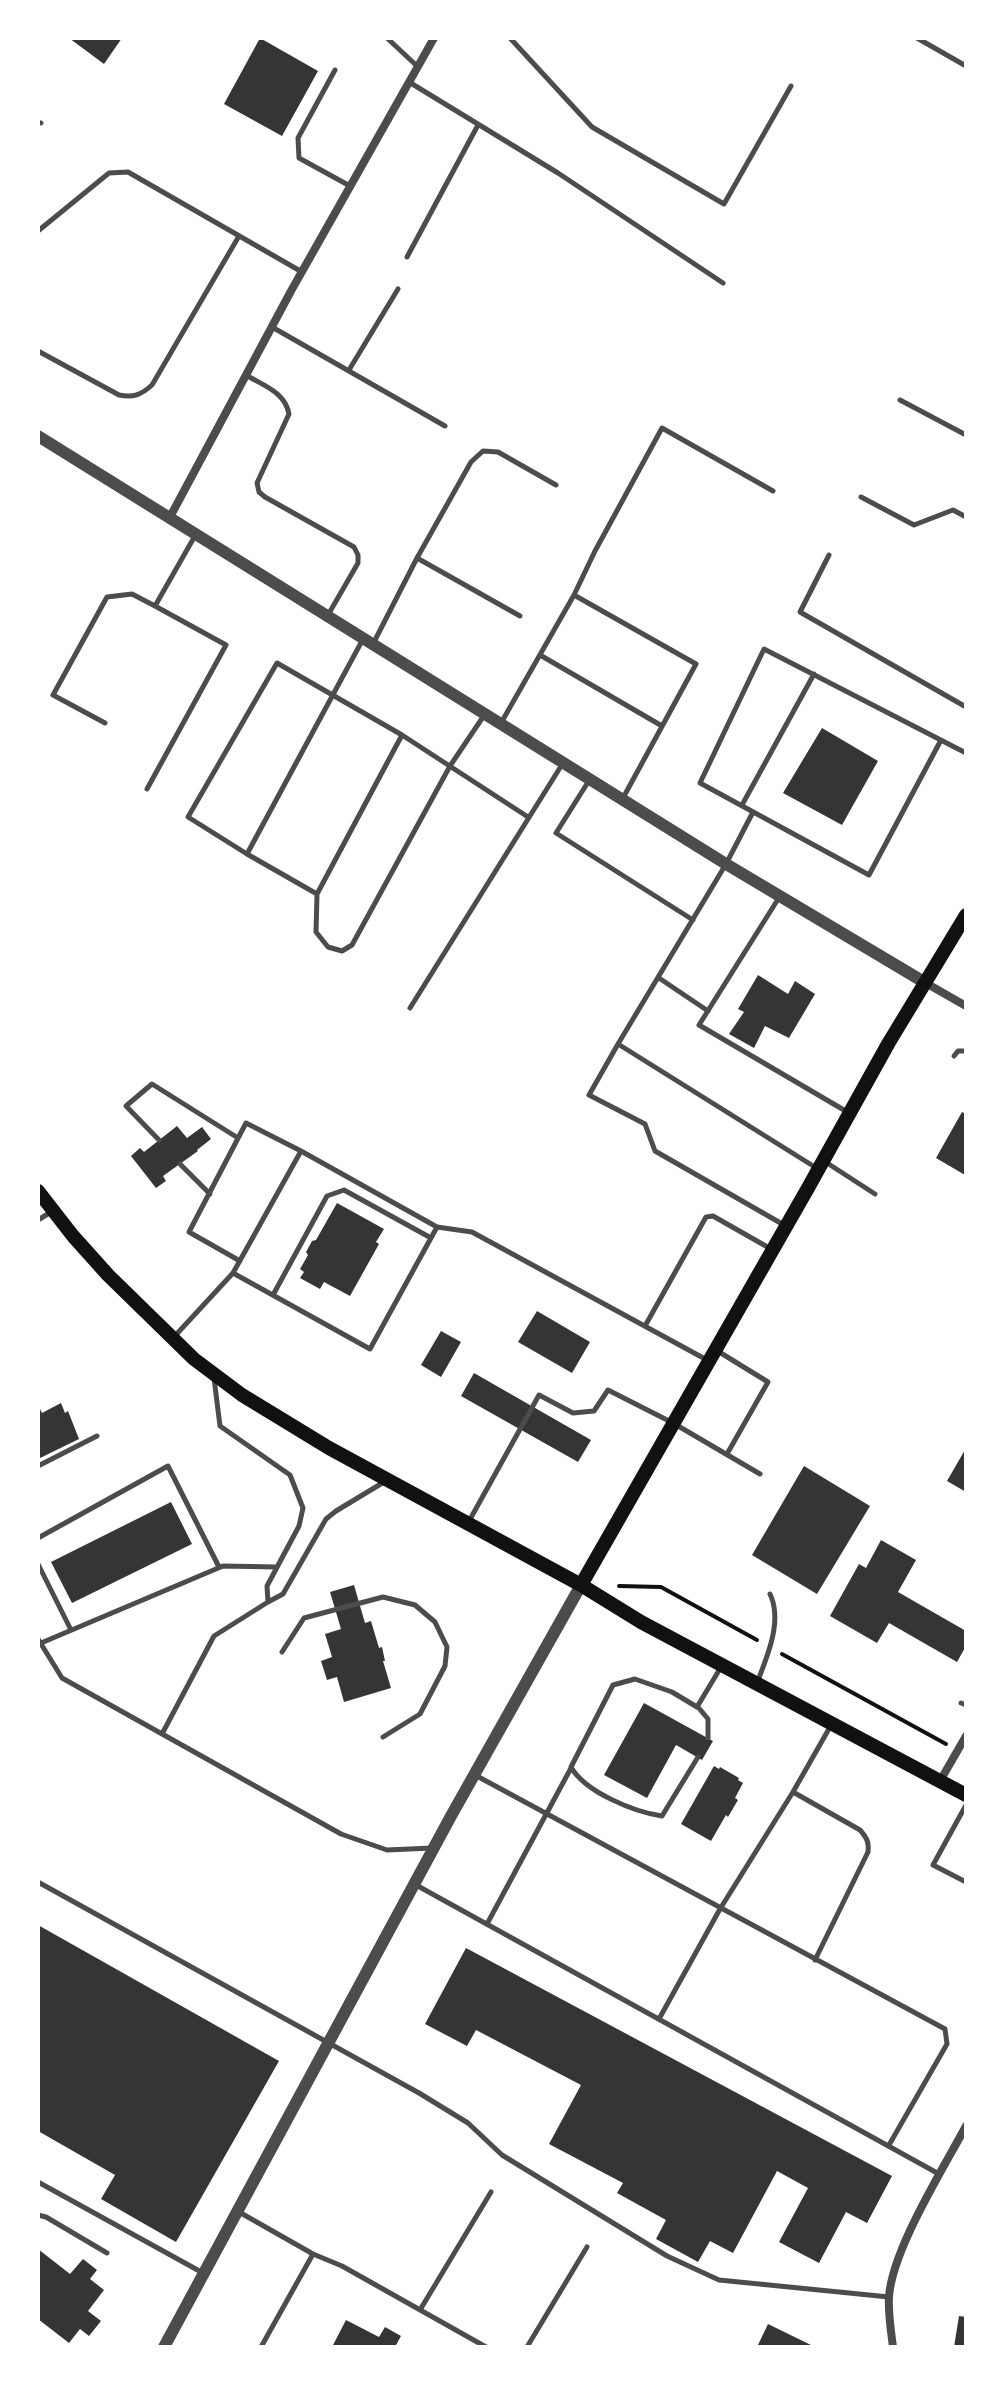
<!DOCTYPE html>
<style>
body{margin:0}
#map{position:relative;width:1004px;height:2385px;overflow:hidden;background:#fff;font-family:Literata,serif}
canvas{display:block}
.frame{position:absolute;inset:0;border:40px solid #fff;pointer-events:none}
</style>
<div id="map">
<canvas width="1004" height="2385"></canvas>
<div class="frame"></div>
</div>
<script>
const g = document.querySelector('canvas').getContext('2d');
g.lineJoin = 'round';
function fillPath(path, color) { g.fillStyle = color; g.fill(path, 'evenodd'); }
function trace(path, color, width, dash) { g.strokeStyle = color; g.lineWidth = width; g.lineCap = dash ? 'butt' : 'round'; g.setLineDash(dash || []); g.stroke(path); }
fillPath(new Path2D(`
 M69 38H122L104 64Z
 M260 38 318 71 282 136 224 104Z
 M822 728 878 761 842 825 783 793Z
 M758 975 788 994 795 981 815 994 789 1038 765 1026 754 1048 729 1034 744 1012 738 1009Z
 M962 1112 966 1114 965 1175 936 1158Z
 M177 1126 187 1138 202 1127 211 1139 197 1150 198 1151 163 1176 166 1181 156 1188 131 1156 140 1148 144 1152Z
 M337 1203 384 1229 376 1242 379 1244 350 1296 324 1282 320 1289 300 1278 304 1272 300 1269 308 1255 306 1252 312 1241 316 1240Z
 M537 1311 590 1342 572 1373 518 1342Z
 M441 1331 461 1342 441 1377 421 1365Z
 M474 1373 591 1440 578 1462 461 1396Z
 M61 1403 65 1413 68 1411 79 1439 38 1459V1405L42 1413Z
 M966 1448V1492L947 1481Z
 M804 1466 870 1506 817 1594 752 1555Z
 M171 1502 192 1544 72 1603 51 1562Z
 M881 1540 916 1560 898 1592 966 1631V1646L957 1662 889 1623 877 1643 830 1616 859 1564 866 1568Z
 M354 1585 365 1623 371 1621 379 1648 382 1647 385 1661H383L391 1688 344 1702 337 1677 327 1680 321 1661 332 1657 325 1634 341 1629 330 1592Z
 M644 1703 713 1741 702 1760 676 1745 647 1798 604 1775Z
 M714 1766 719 1769 720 1767 739 1778 738 1780 743 1783 735 1798 738 1800 728 1817 726 1815 711 1841 681 1824Z
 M38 1925 279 2061 176 2242 101 2199 115 2175 38 2131Z
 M466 1948 892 2176 867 2223 846 2212 819 2263 779 2242 808 2188 777 2171 733 2253 710 2241 698 2262 656 2239 666 2220 617 2193 623 2183 549 2144 581 2085 476 2030 467 2046 425 2024Z
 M38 2249 70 2274 83 2259 97 2270 90 2279 104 2290 88 2311 101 2321 89 2336 80 2329 69 2343 38 2319Z
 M959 2316 966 2317V2347H954Z
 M346 2320 379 2337 385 2327 401 2336 395 2347H332Z
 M768 2324 815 2347H757Z`), '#353535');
trace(new Path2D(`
 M619 1586 661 1587 757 1640
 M782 1654 946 1744`), '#111', 4);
trace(new Path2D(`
 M387 38 417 66
 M510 38 592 127 724 204 791 86
 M917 38 966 66
 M335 70 298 138 299 158 350 186
 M409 82 558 173 723 283
 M38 122 41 123
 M38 231 109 173 128 172 302 272
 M407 257 478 125
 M272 327 445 426
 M38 351 119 395C133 398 141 395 152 385L239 236
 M349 370 398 289
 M246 375C264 386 285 392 289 414L257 483 259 492 265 497 354 547 358 555V563L328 615
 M900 400 966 435
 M861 497 914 525 953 510 966 517
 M829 555 800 612 966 707
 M417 558 520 616
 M574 595 595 551 662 428 773 491
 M374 642 417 558 471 462 483 451 498 452 556 485
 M540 655 662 726
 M105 723 53 695 107 597 132 594 155 606
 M501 723 574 595 696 664 623 798
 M402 735 528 817
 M941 740 869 875 700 783 764 649 966 753
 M590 779 556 833 693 920
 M147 789 226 645 155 606 196 534
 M742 805 814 674
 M247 854 317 894 402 735 277 663 188 817 247 854 363 639
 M317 894 316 932 328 947 342 951 352 945 450 766 485 714
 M780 896 699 1025 849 1113
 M659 978 708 1011
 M410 1008 563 763
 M618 1044 726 864 753 812
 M954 1056 958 1051H966
 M159 1140 126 1106 152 1084 238 1138
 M824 1161 875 1194
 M180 1164 210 1194
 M38 1220 51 1212
 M784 1225 655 1151 645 1124 589 1095 618 1044 818 1169
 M437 1227 472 1232 707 1360
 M233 1273 370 1349 437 1227 301 1151
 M273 1295 327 1196 344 1190 431 1238
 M645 1326 706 1217 713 1216 771 1249
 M173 1338 233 1273 301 1151 246 1123 189 1232 240 1261
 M716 1350 768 1382 727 1454
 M214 1378 220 1426 290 1475 303 1508 299 1526 267 1586 268 1602
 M38 1466 97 1436
 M468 1523 539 1395 573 1413 594 1411 608 1390 673 1423 760 1474
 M38 1538 168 1466 219 1567
 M38 1564 71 1630
 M38 1639 62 1678 341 1834 387 1850 432 1848
 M41 1643 223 1566 277 1567
 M282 1652 304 1618 383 1597 415 1605 435 1622 447 1647 445 1666 420 1714 383 1737
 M757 1683C767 1657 783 1621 770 1594
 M961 1703 966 1705
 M698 1707 708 1719V1738
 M162 1734 214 1636 268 1602 283 1594 326 1519 336 1511 384 1482
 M698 1757 662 1816C634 1812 585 1792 571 1767L613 1685 635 1679 672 1692 697 1707 721 1667
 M475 1775 945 2029 947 2044 889 2145
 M793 1792 860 1830C867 1838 869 1842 868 1852L815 1960
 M966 1805 933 1865 966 1882
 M38 1882 419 2093 468 2123 502 2155 667 2256 719 2280 889 2297
 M416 1885 939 2174
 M487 1924 571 1768
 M659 2019 720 1909 793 1792 830 1727
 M38 2182 203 2273
 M239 2212 313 2254
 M38 2215 46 2217 107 2253
 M420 2310 491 2192
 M261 2347 313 2254 342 2266 486 2347
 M527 2347 587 2247`), '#4c4c4c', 5);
trace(new Path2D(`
 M170 517 291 291 434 38
 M924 982 966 1006
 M940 1781 966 1736
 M893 2347C891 2331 888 2313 889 2297 892 2250 943 2169 966 2126`), '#4c4c4c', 8);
trace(new Path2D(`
 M38 436 726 864 924 982
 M164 2347 451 1816 581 1585`), '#4c4c4c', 12);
trace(new Path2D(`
 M38 1191 73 1236 108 1275 194 1359 242 1395 329 1448 581 1585 641 1622 966 1795
 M581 1585 808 1188 888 1044 966 915`), '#111', 14);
</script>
